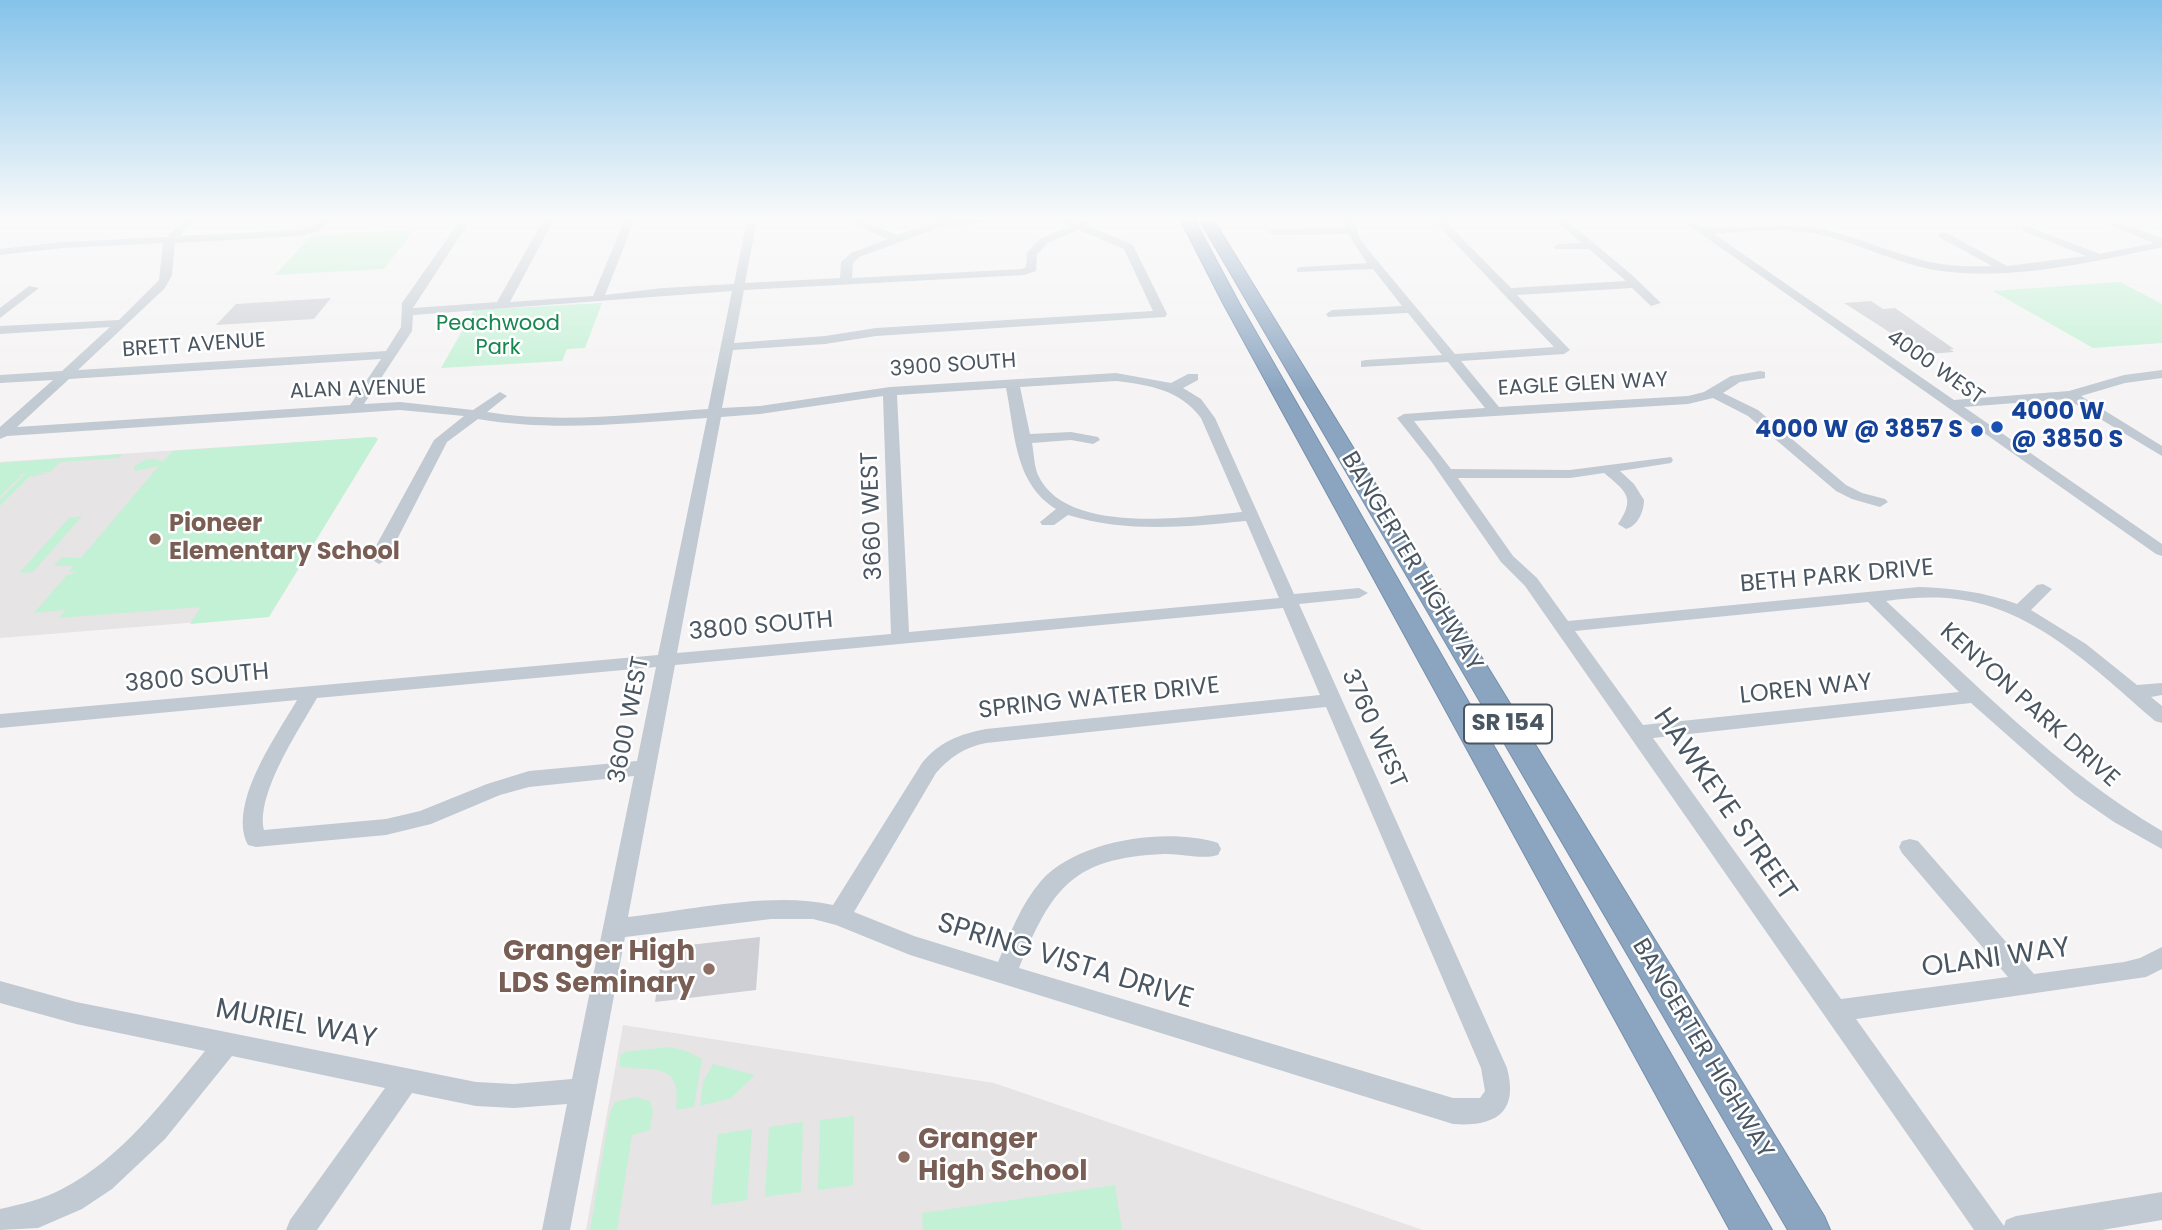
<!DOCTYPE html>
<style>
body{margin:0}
canvas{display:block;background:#f5f3f3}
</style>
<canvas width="2162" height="1230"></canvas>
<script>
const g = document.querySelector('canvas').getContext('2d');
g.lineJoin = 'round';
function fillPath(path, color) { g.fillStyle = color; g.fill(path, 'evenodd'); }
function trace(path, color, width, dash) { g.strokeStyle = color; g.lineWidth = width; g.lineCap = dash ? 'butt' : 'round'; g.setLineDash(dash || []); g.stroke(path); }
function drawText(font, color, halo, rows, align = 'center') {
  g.font = font + ' Poppins,sans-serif'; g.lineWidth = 5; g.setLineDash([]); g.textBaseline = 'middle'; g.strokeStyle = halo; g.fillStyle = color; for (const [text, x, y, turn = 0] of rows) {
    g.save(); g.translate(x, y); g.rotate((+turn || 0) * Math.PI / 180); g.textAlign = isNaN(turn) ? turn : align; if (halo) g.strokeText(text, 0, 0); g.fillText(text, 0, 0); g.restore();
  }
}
fillPath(new Path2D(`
 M373 437 261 617 0 638V462Z
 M623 1025 994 1083 1423 1230H586Z`), '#e6e4e5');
fillPath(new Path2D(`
 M414 230 384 269 275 275 312 235Z
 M2120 282 2162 304V343L2093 348 1993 291Z
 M602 303 585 348 567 349 562 361 441 368 474 310Z
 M375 437 378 439 269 617 190 624 201 607 59 618 65 610 34 613 67 575 77 572H69L73 566H54L62 557 81 558 159 466 135 471 134 468C141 459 153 456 163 462L173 451Z
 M122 454 119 458 60 462 50 472 34 473H49L29 477 0 506V499L25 474H20L22 475 0 496V463Z
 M82 516 33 572 19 573 69 518Z
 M669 1047 686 1051 702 1059 694 1107 676 1110C682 1060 654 1072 620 1067V1055L625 1052Z
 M713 1064 755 1075 731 1098 700 1106 703 1082Z
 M635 1097 650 1101 653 1112 650 1130 632 1135 617 1230H590L610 1112 615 1102Z
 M854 1116 853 1185 818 1190 820 1120Z
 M803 1122 801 1192 765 1197 769 1127Z
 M752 1129 747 1200 711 1205 718 1134Z
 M1115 1185 1122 1230H923L922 1213Z`), '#c3f1d5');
fillPath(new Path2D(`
 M331 298 314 319 216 325 236 304Z
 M1871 301 1883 309 1895 308 1954 349H1950L1954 352 1927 354 1916 349 1844 303Z
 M760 937 756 990 655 1002 663 948Z`), '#cdcfd5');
const highway = new Path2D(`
 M1180 219H1194L1239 303 1772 1230H1730L1223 303Z
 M1199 219H1213L1824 1216 1830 1230H1788Z`);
trace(highway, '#7690ad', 2);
fillPath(new Path2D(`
 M185 219H196L179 236 301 230 311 227 320 219H331L319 231 302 236 175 243 172 275 165 288 78 370 386 351 401 327 402 303 461 219H471L413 308 497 302 544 219H554L510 302 593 296 625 219H635L605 295 662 288 734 284 747 219H757L745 283 840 278 841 262 851 253 888 239 855 225V221L859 220 898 235 936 222 993 219 988 222 938 228 859 257 853 263 852 278 1022 269 1026 267 1027 253 1040 239 1069 227 1052 219H1067L1078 223 1086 219H1100L1088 226 1133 245 1167 314 1165 317 876 336 825 344 733 350 722 408 760 406 890 387 1116 373 1171 383 1188 374H1198V380L1183 388 1201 399 1215 418 1294 594 1359 588 1368 593 1359 598 1299 604 1507 1068C1519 1113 1495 1127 1453 1124L910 955 836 925 813 919H771L625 937 570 1230H542L567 1104 514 1108 476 1106 412 1093 317 1230H286L290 1220 385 1088 232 1056 165 1139 112 1189 82 1209 38 1228 0 1230V1209C21 1204 42 1200 62 1189 122 1158 163 1101 205 1051L76 1024 0 1003V981L76 1002 476 1082 514 1084 572 1079 634 776 529 787 500 795 431 824 386 835 256 847 248 845C227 804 277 735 297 700L0 728V714L658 655 707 418C629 423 555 432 478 419L447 442 387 559 379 564 371 559 377 544 434 440 464 416 400 410 7 436 0 439V427L53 380 0 383V375L62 371 110 327 0 334V326L119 320 159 280 163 243 62 248 0 255V249L62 242 167 237ZM1079 230 1124 249 1153 311 876 328 825 336 734 343 744 290 1024 275 1036 271 1037 254 1048 243ZM732 291 708 409C635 414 560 424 487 412L507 396 500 392 473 410 400 402 364 404 412 331 413 315ZM381 359 350 405 17 427 69 379ZM1116 381C1150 385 1180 390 1201 418L1242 512C1188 517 1066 536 1038 475 1034 466 1034 453 1032 443L1071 440 1093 444 1100 440 1098 437 1071 432 1030 434 1020 387ZM1006 388C1015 432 1014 483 1056 509L1040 522 1042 525H1054L1068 515C1127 533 1185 527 1246 521L1279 598 909 632 897 395ZM883 396 891 634 677 653 721 417 760 414ZM1283 608 1320 695 986 729C960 734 939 742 922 763L833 905C773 891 691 910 628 917L675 665ZM656 667 637 761 529 771 487 784 420 811 386 819 264 830C256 793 299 730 317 698ZM1326 707 1481 1068 1485 1091 1480 1098H1453L1019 968C1052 888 1072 858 1164 854 1181 853 1202 860 1218 855L1221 849 1218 843C1167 827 1077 840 1041 881 1021 904 1010 934 998 962L914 936 854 912 936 773C950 757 965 747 986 743Z
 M1345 219H1355L1358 235 1365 246 1455 354 1554 347 1432 219H1443L1511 288 1626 281 1589 249H1555L1554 247 1559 244 1581 243 1554 219H1565L1632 275 1661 303 1651 306 1632 288 1517 295 1570 350 1564 354 1461 361 1499 407 1688 396 1704 392 1731 376 1760 371 1765 372V378L1740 382 1723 393 1758 410 1846 485 1862 493 1885 499 1888 502 1880 507 1852 499 1836 491 1748 416 1713 398 1688 404 1414 421 1451 469 1570 470 1671 457 1673 460 1671 463 1620 471 1634 484 1644 500C1644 511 1638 526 1626 529L1618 524C1636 498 1626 491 1604 473L1570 478H1458L1513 556 1537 578 1568 621 1919 587C1953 588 1984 592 2017 604L2037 585 2043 584 2052 589 2031 610 2086 644 2137 685 2162 683V695L2151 697 2162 706V723L2155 721C2098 672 2035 608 1956 599 1933 596 1909 598 1886 601 1975 683 2056 768 2162 831V849L2114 822 2075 795 1971 703 1653 738 1841 999 2008 977 1902 853 1899 847 1902 841 1910 839 1918 841 2034 974 2124 962 2140 958 2162 947V969L2146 977 1856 1019 2004 1226 2006 1220 2016 1216 2162 1192V1220L2102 1230H1974L1525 586 1501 562 1431 461 1397 418 1404 414 1485 408 1448 362 1361 367V361L1366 360 1442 355 1408 313 1328 317 1326 314 1332 310 1402 306 1373 269 1297 272V268L1301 267 1367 263 1348 234 1274 235 1269 232 1274 229 1346 228ZM1868 602 1959 692 1643 725 1575 631Z
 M1680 219C1694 219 1698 228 1709 228 1747 230 1782 221 1821 229 1854 236 1885 250 1918 259 1942 266 1967 267 1992 266L1939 237V233H1947L2007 266 2086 256 2023 231V227L2027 226 2100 254 2154 243 2111 226 2110 224 2115 221 2162 238V247C2093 262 2020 279 1950 272 1905 268 1865 245 1821 235 1786 227 1749 231 1714 234L1954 400 2069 391 2124 375 2162 370V378L2125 383 2081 396 2162 446V456L2067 399 1964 407 2162 544V556L2156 554Z
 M29 286 39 288 0 318V308Z`), '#c1cad2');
fillPath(highway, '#8ba5c1');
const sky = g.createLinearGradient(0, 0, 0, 391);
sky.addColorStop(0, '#85c3ea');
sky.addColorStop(0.56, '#fafafa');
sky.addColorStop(1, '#fafafa00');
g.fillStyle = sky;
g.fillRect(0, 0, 2162, 391);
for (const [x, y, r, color] of [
 [1997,427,7,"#1a4fb4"],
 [1977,431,7,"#1a4fb4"],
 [155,539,7,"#8d6e63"],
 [709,969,7,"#8d6e63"],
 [904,1157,7,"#8d6e63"]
]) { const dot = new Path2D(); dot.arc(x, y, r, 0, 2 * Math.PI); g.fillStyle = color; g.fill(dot); trace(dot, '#fff', 2.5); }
drawText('21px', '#17864f', '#fff', [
 ["Peachwood",498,325],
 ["Park",498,349]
]);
drawText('21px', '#4a5661', '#fff', [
 ["BRETT AVENUE",194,346,-4],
 ["3900 SOUTH",953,366,-4],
 ["4000 WEST",1935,368,35],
 ["EAGLE GLEN WAY",1583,385,-3],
 ["ALAN AVENUE",358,390,-2]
]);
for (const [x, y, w] of [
 [1508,724,88]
]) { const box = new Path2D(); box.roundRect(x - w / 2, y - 19.5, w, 39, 5); g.fillStyle = '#fff'; g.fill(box); trace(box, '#4a5661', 2); }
drawText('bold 23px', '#4a5661', null, [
 ["SR 154",1508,724]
]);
drawText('bold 24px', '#164399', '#fff', [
 ["4000 W",2011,413],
 ["@ 3850 S",2011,441],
 ["4000 W @ 3857 S",1963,431,"right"]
], 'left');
drawText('24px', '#4a5661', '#fff', [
 ["3660 WEST",873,516,-92],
 ["BANGERTER HIGHWAY",1411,562,59],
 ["BETH PARK DRIVE",1837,577,-5],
 ["3800 SOUTH",761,627,-5],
 ["3800 SOUTH",197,679,-5],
 ["LOREN WAY",1806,690,-6],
 ["SPRING WATER DRIVE",1099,699,-6],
 ["KENYON PARK DRIVE",2029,706,42],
 ["3600 WEST",630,720,-79],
 ["3760 WEST",1373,729,66],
 ["BANGERTER HIGHWAY",1702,1049,59]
]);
drawText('bold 24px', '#785e54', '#fff', [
 ["Pioneer",169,525],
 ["Elementary School",169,553]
], 'left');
drawText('28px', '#4a5661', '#fff', [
 ["HAWKEYE STREET",1724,805,55],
 ["OLANI WAY",1996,959,-8],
 ["SPRING VISTA DRIVE",1065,962,17],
 ["MURIEL WAY",296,1025,11]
]);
drawText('bold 28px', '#785e54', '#fff', [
 ["Granger High",695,953],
 ["LDS Seminary",695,985],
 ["Granger",918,1141,"left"],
 ["High School",918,1173,"left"]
], 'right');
</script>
